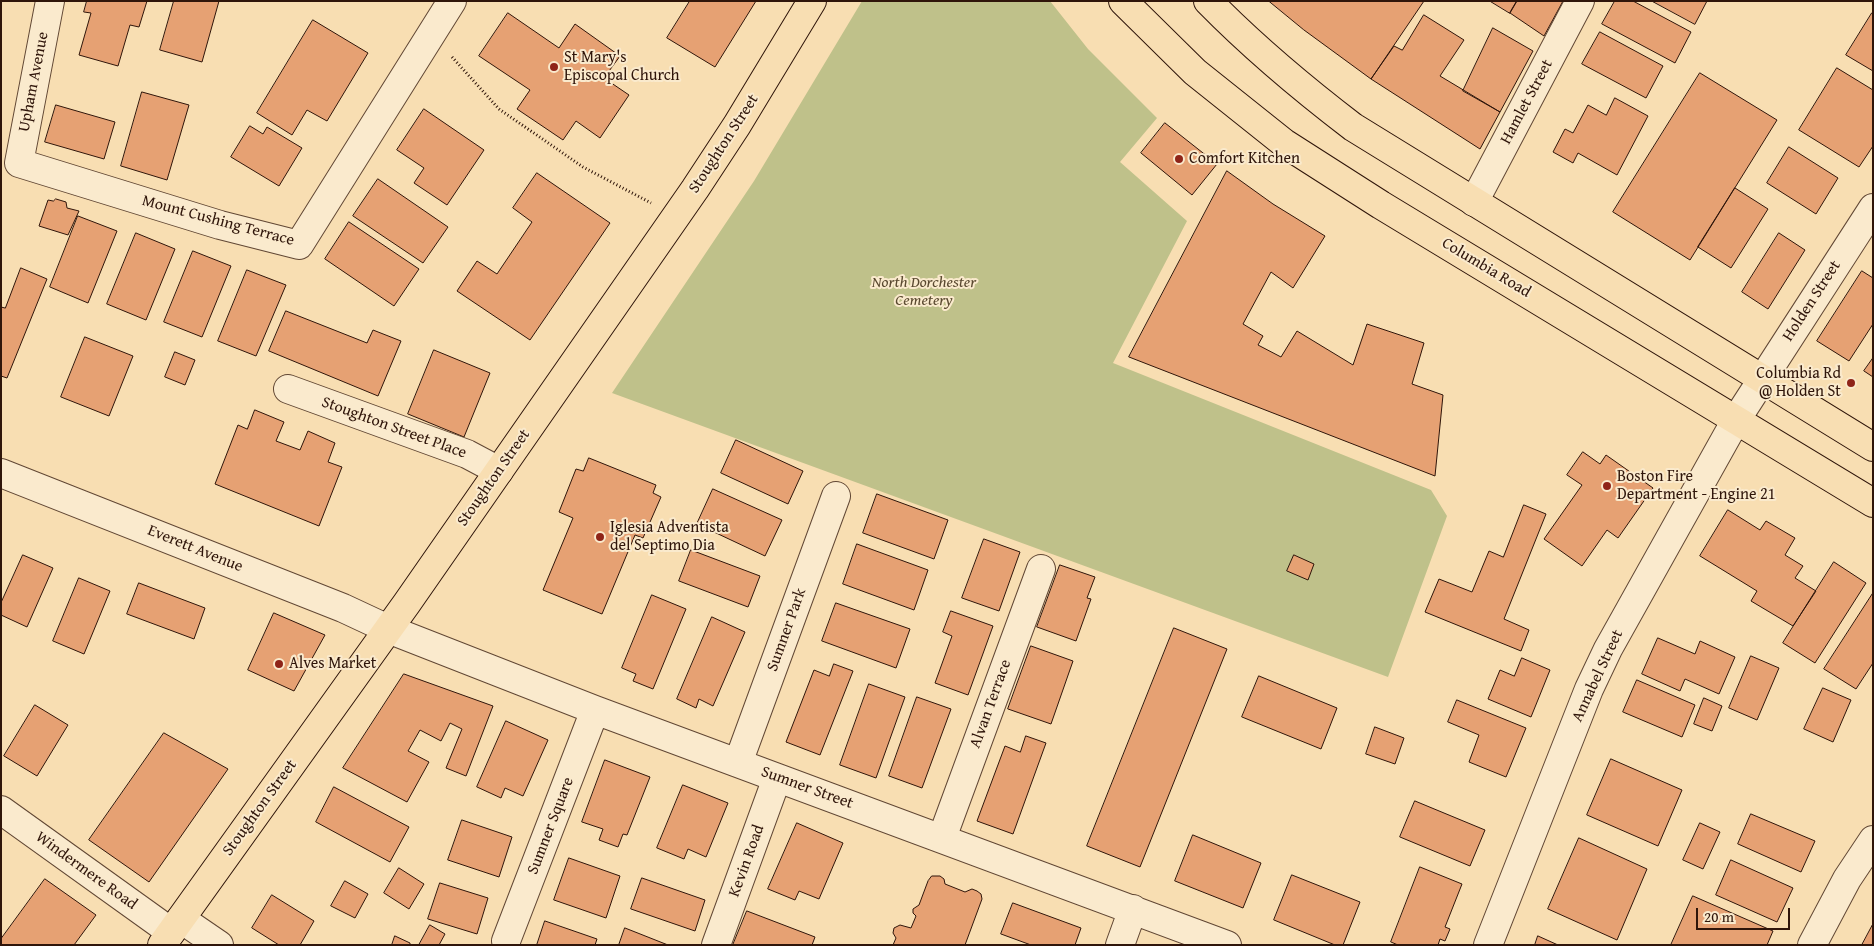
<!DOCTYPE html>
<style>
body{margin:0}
#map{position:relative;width:1874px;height:946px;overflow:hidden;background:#f8deb2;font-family:"Gentium Book Plus",serif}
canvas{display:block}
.frame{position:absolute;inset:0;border:2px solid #2f150a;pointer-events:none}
.scale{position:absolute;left:1696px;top:908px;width:94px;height:22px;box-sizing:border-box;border:2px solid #2f150a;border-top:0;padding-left:6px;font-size:15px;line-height:18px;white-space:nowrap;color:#2f150a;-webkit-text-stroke:4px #faeacd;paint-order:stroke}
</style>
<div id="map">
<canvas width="1874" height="946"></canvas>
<div class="frame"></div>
<div class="scale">20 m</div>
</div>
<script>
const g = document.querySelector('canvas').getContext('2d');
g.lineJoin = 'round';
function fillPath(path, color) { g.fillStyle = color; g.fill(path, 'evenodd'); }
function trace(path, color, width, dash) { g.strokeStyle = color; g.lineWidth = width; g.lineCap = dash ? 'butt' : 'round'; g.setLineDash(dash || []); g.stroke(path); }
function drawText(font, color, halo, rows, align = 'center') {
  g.font = font + ' "Gentium Book Plus",serif'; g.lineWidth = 4; g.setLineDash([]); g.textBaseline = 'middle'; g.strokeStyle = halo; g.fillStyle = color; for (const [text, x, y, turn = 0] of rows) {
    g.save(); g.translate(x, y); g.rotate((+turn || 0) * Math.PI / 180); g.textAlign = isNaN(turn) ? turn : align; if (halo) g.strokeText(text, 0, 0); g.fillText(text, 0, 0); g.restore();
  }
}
fillPath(new Path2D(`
 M862 1H1050L1088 49 1157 118 1120 162 1187 221 1113 363 1431 490 1447 516 1388 677 612 393 754 181Z`), '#bfc18a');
const building = new Path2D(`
 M87 1H147L139 27 130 25 118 66 79 55 91 13 84 12Z
 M174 1H219L202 62 160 50Z
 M690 1H756L715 67 667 38Z
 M1269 1H1424L1371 79 1304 30Z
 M1490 1H1517L1510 13Z
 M1517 1H1563L1544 36 1510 13Z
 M1615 1H1633L1691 32 1675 63 1602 24Z
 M1652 1H1707L1695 24Z
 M508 13 559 48 575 24 620 56 604 78 629 95 600 138 576 121 563 140 517 109 530 90 479 56Z
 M1872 13H1873V71L1846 55Z
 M1424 15 1464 40 1440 76 1500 112 1480 149 1371 79 1394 46 1402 50Z
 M313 20 368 53 327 121 307 110 292 135 257 113Z
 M1493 28 1533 51 1500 112 1463 91Z
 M1600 32 1663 66 1646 98 1582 64Z
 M1837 68 1873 90V146L1859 167 1799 130Z
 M1700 73 1777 120 1690 260 1613 212Z
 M142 92 189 105 167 180 121 166Z
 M1615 98 1648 116 1617 175 1578 153 1573 163 1553 152 1565 129 1573 133 1588 105 1606 115Z
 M56 105 115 122 104 159 45 142Z
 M424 109 484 150 447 205 414 183 424 168 397 150Z
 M1165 123 1217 164 1192 195 1141 153Z
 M250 126 263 134 267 127 302 148 279 186 231 157Z
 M1789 147 1838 178 1816 214 1767 183Z
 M1227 171 1273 204 1325 236 1293 288 1271 272 1243 324 1263 336 1258 345 1281 357 1297 331 1353 365 1367 324 1424 343 1412 384 1443 395 1435 476 1129 357Z
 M537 173 610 223 530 340 457 291 477 261 497 274 532 222 513 208Z
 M378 179 448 227 423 263 353 216Z
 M1735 188 1768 209 1731 268 1698 247Z
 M56 199 66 202 67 208 79 211 68 235 39 226 48 200 53 201Z
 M78 216 117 231 88 303 50 287Z
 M349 222 419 269 394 306 325 259Z
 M136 233 175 249 146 320 107 304Z
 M1779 233 1805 250 1768 309 1742 292Z
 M193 251 231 266 202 337 164 322Z
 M21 268 47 279 7 378 1 376V307L5 308Z
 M247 270 286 285 256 356 218 341Z
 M1862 271 1873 278V324L1849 361 1817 341Z
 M286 311 367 343 373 330 401 341 378 396 269 351Z
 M85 337 133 356 109 416 61 397Z
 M434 350 490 373 464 437 408 414Z
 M175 352 195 360 185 385 165 377Z
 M1873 358V377L1864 371Z
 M255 410 284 422 276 441 300 450 308 431 335 443 328 462 342 467 319 526 215 484 238 425 247 429Z
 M736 440 803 471 788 504 721 473Z
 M1583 452 1600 464 1606 455 1653 488 1618 538 1607 530 1582 566 1544 539 1582 485 1567 475Z
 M589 458 656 485 653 493 661 497 643 538 635 535 602 614 543 590 573 518 559 512 576 469 583 471Z
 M713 489 782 520 765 556 697 524Z
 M877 494 948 520 934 559 863 533Z
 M1524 505 1546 514 1504 619 1529 630 1521 651 1425 612 1439 579 1472 592 1489 551 1503 557Z
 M1728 510 1760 530 1766 521 1795 538 1785 555 1803 566 1795 578 1816 591 1793 626 1751 601 1757 591 1700 556Z
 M984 539 1020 552 999 611 962 598Z
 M857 544 928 570 914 610 843 584Z
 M691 550 760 576 748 607 679 581Z
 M23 555 53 568 27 627 1 615V603Z
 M1294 555 1314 564 1308 580 1287 571Z
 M1834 562 1866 583 1815 663 1783 643Z
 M1060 565 1095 577 1087 598 1091 599 1076 641 1037 627Z
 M79 578 110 591 84 654 53 641Z
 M139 583 205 608 194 639 127 614Z
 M1873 593V663L1856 689 1824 669Z
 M652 595 686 609 653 689 633 681 636 674 622 668Z
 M836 603 910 629 896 668 822 641Z
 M951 611 993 626 968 695 935 683 952 636 943 632Z
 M274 613 325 635 294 691 248 670Z
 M712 617 745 632 713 706 699 699 696 708 677 699Z
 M1174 628 1227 649 1140 867 1087 846Z
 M1658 638 1695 654 1700 641 1735 657 1719 694 1685 679 1680 691 1642 674Z
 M1031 646 1073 661 1051 724 1008 709Z
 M1751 656 1779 668 1757 720 1729 708Z
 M1522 658 1550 670 1531 717 1488 699 1500 670 1514 676Z
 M834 664 853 671 820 755 786 742 814 670 829 676Z
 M404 674 493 706 466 776 446 768 462 729 450 723 441 741 420 730 408 751 429 762 407 802 343 768Z
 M1259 676 1337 708 1321 749 1242 717Z
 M1637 680 1695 705 1682 737 1623 712Z
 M869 684 905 697 876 778 840 765Z
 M1823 688 1851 700 1833 742 1804 729Z
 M917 697 951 709 922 788 889 776Z
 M1704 698 1722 706 1712 731 1694 724Z
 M1457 700 1526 728 1506 777 1469 762 1479 735 1448 722Z
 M35 705 68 725 37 776 4 756Z
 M506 721 548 740 523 796 505 788 501 798 477 787Z
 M1375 727 1404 738 1395 764 1366 754Z
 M164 733 228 769 149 882 89 840Z
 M1026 736 1046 743 1013 834 977 821 1005 746 1020 752Z
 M1611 759 1682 790 1658 846 1587 815Z
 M605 760 650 777 627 835 623 834 618 847 599 840 603 829 582 822Z
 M683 785 728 803 706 857 688 849 684 859 657 848Z
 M334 787 409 827 390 862 316 822Z
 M1415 801 1485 830 1470 866 1400 837Z
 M1751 814 1815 841 1801 872 1738 844Z
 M462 820 512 837 499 877 448 860Z
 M797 823 843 843 819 899 799 891 795 900 768 889Z
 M1700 823 1720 832 1703 869 1683 860Z
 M1193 835 1261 863 1243 908 1175 881Z
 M1579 838 1647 869 1617 940 1548 909Z
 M569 858 620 876 606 918 554 900Z
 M1731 860 1793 888 1777 922 1716 895Z
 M1420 867 1462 884 1445 927 1450 929 1445 941 1440 939 1438 945H1398L1391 942Z
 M399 868 424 884 409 909 384 893Z
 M1292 875 1360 902 1343 945H1335L1274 920Z
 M932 876H940L944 879 945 884 965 892 972 889 977 891 981 894 982 899 965 945H893L896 938 893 933 894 928 900 925 911 928 916 916 913 913V909L919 905 928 881Z
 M642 878 705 900 695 931 631 909Z
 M45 879 96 915 74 945H1V939Z
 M345 881 368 894 355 918 331 906Z
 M440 883 488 898 477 934 428 919Z
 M272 895 314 921 300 945H279L252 928Z
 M1693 896 1773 931 1767 945H1671Z
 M1013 903 1081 928 1075 945H1031L1001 934Z
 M747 911 815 937 812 945H733Z
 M545 921 597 939 595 945H537Z
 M1873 924V945H1862Z
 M430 925 445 934 439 945H419Z
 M625 928 668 945H619Z
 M395 936 410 943V945H392Z
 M1538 936 1558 945H1535Z`);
fillPath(building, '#e6a173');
trace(building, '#2f150a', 1);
const minor = new Path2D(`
 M50 1 19 163 220 225 299 245 452 1
 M1474 202 1580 1
 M288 389 467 454 499 471
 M1 473 343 608 388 629 595 710 1227 945
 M738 763 836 496
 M1 810 171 932
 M942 838 1041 569
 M181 919 219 945
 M506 941 595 710
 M716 945 777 778
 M1120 945 1133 909
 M1488 945 1589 689 1608 649 1736 420 1873 208
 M1812 945 1847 879 1873 840`);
const major = new Path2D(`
 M1123 1 1195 72 1284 143 1381 205 1873 503
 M1208 1C1253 47 1302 88 1353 127L1873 447
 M162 945 407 603 695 189 737 125 812 1`);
trace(minor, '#614734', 30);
trace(major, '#2f150a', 30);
trace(new Path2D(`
 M452 57 499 109 583 167 651 203`), '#2f150a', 3, [1, 2.5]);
trace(minor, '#faeacd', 28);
trace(major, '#f8deb2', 28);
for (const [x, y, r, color] of [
 [554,67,5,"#8f2418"],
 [1179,159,5,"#8f2418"],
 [1851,383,5,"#8f2418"],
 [1607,486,5,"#8f2418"],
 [600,537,5,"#8f2418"],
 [279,664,5,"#8f2418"]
]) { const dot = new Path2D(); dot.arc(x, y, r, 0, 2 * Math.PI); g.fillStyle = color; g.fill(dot); trace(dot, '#faeacd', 2); }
drawText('16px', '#2f150a', '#faeacd', [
 ["St Mary's",564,58],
 ["Episcopal Church",564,76],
 ["Comfort Kitchen",1189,159],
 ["Columbia Rd",1841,374,"right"],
 ["@ Holden St",1841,392,"right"],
 ["Boston Fire",1617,477],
 ["Department - Engine 21",1617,495],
 ["Iglesia Adventista",610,528],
 ["del Septimo Dia",610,546],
 ["Alves Market",289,664]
], 'left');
drawText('16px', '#2f150a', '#faeacd', [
 ["Upham Avenue",34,82,-79],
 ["Hamlet Street",1527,102,-62],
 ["Stoughton Street",724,144,-57],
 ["Mount Cushing Terrace",218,221,15],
 ["Columbia Road",1486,268,31],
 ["Holden Street",1812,301,-57],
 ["Stoughton Street Place",394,428,20],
 ["Stoughton Street",494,478,-55],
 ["Everett Avenue",195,549,22],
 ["Sumner Park",787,630,-70],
 ["Annabel Street",1598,676,-65],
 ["Alvan Terrace",991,704,-70],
 ["Sumner Street",807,788,20],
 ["Stoughton Street",260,808,-54],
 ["Sumner Square",551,826,-69],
 ["Kevin Road",747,861,-70],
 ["Windermere Road",86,871,36]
]);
drawText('italic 16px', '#5a4930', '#faeacd', [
 ["North Dorchester",924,283],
 ["Cemetery",924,301]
]);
</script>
